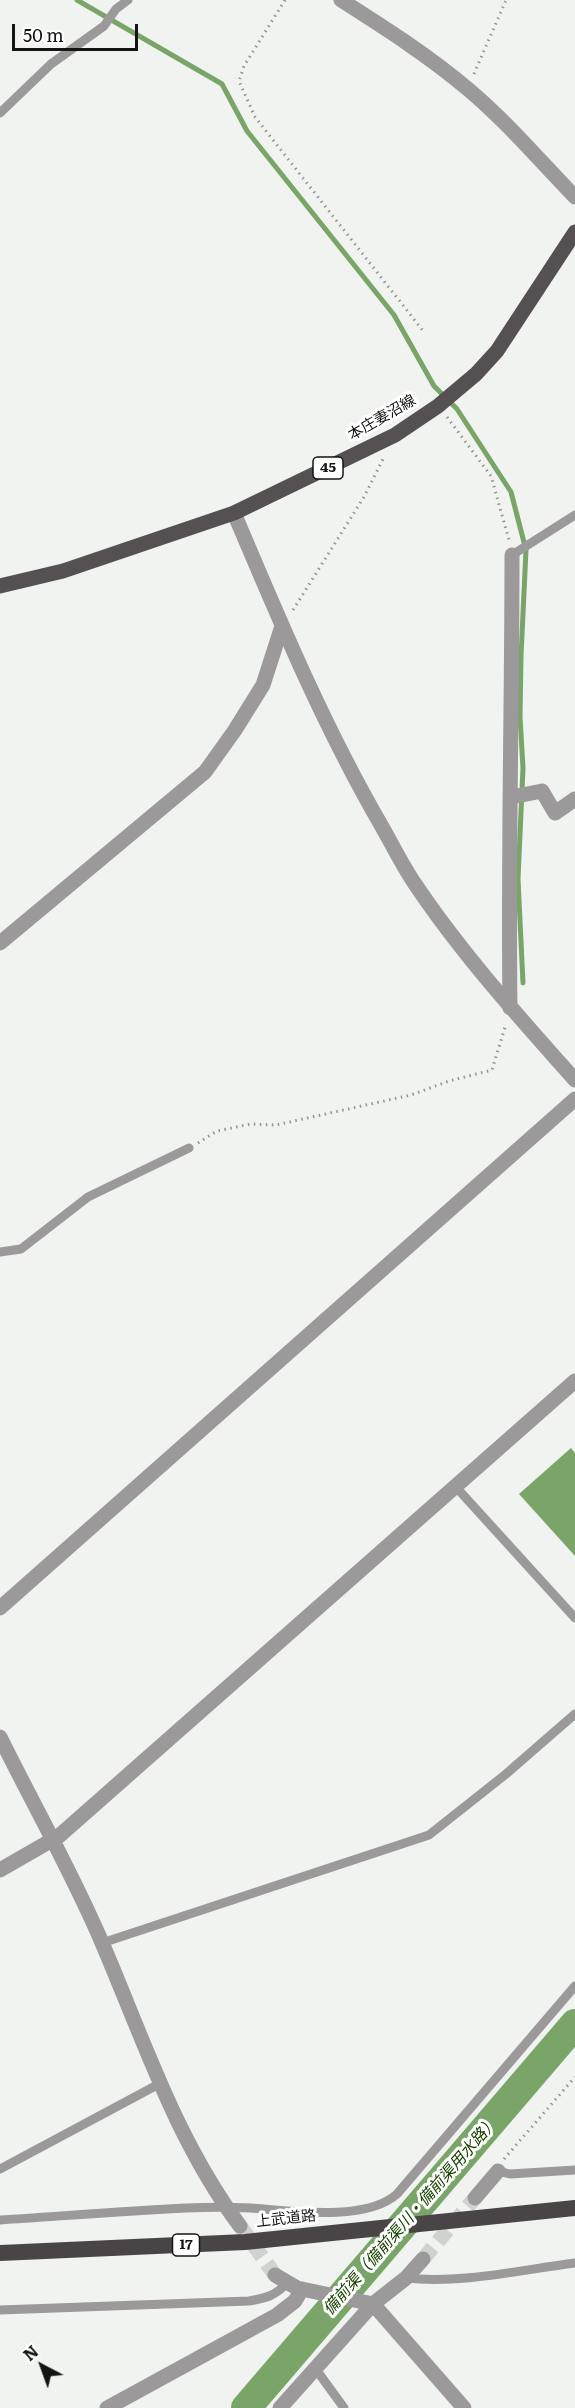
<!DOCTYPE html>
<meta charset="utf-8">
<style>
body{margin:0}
#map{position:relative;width:575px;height:2408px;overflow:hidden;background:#f0f3ef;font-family:Literata,serif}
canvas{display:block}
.north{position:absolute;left:12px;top:2336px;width:60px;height:60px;-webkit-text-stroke:4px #fff;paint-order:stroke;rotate:319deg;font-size:16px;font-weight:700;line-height:24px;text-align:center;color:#141513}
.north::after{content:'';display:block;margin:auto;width:21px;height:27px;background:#141513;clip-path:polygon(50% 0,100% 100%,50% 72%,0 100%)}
.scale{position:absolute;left:12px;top:24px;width:126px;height:27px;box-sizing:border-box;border:3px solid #141513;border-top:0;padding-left:8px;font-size:18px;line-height:21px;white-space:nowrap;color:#141513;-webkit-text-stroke:4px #fff;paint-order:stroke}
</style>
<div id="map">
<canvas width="575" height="2408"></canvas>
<div class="north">N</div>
<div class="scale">50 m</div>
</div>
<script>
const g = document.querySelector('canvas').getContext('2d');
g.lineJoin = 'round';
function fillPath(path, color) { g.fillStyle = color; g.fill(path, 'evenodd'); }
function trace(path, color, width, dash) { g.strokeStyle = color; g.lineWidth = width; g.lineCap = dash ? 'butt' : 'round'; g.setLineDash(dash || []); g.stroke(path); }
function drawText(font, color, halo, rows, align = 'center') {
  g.font = font + ' Literata,"Noto Sans JP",serif'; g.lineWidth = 6; g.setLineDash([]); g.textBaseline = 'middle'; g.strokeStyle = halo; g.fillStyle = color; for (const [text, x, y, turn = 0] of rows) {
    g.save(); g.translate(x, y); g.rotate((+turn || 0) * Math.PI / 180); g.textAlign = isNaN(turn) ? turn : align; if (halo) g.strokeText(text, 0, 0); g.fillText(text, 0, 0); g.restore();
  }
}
fillPath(new Path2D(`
 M571 1448 575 1453V1556L519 1494Z`), '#79a569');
trace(new Path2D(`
 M77 0 222 84 247 131 394 315 434 386 457 409 511 492 526 550 521 656 520 717 523 768 518 879 523 983`), '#79a569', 5);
trace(new Path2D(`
 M246 2408 575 2024`), '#79a569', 30);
trace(new Path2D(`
 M240 2226 275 2275
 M423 2259 475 2198`), '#cfd2ce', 15, [15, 8]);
trace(new Path2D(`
 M285 0 244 66 239 81 255 117 424 332
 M474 74 506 0
 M447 417 491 476 509 540
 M293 610 364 497 383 459
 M198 1143 217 1131 251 1124 276 1125 411 1095 449 1081 492 1070 506 1024
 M504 2159 575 2077`), '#939592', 3, [1.5, 4.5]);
trace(new Path2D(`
 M0 113 51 64 104 26 116 9 128 0
 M512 555 575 515
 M0 1252 21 1249 88 1197 189 1148
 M455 1486 575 1618
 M102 1943 429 1835 506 1774 575 1714
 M0 2169 159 2084
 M498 2171 510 2174 575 2170
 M0 2220C62 2216 125 2211 187 2208 208 2207 230 2207 251 2208 290 2211 366 2222 397 2194L575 1986
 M406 2278C462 2284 520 2270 575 2263
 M0 2310 249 2301C266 2298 275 2296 287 2283
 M315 2368 344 2408`), '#9b999a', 9);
trace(new Path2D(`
 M341 0C385 28 429 56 469 90 507 122 540 161 575 197
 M512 797 542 791 555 813 575 799
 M0 943 205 772 235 730 263 685 282 626
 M510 1008C508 857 512 706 512 555
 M0 1608 575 1099
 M0 1737C34 1806 73 1874 103 1945 144 2041 177 2142 240 2226
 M0 1870 59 1836 575 1381
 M475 2198 498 2171
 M275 2275 297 2288 373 2304 464 2408
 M107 2408 277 2315 295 2301 302 2289
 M280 2408 373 2304 406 2278 423 2259`), '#9b999a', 15);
trace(new Path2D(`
 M234 513C279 619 323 725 381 825 392 844 402 865 415 884 462 954 519 1017 575 1080`), '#9b999a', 15);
trace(new Path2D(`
 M0 586 63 571 234 513 395 435 438 406 476 374 497 351 575 232`), '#555153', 15);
trace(new Path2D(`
 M0 2253 245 2242 575 2208`), '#494547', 16);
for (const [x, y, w] of [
 [328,468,30],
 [186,2245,27]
]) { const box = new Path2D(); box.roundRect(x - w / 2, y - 11, w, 22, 4.5); g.fillStyle = '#fff'; g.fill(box); trace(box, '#141513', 1.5); }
drawText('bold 14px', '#141513', null, [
 ["45",328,468],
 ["17",186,2245]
]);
drawText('15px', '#141513', '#fff', [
 ["本庄妻沼線",382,418,-30],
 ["上武道路",286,2219,-6]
]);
drawText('italic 16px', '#174200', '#fff', [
 ["備前渠（備前渠川・備前渠用水路）",411,2216,-49]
]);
</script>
